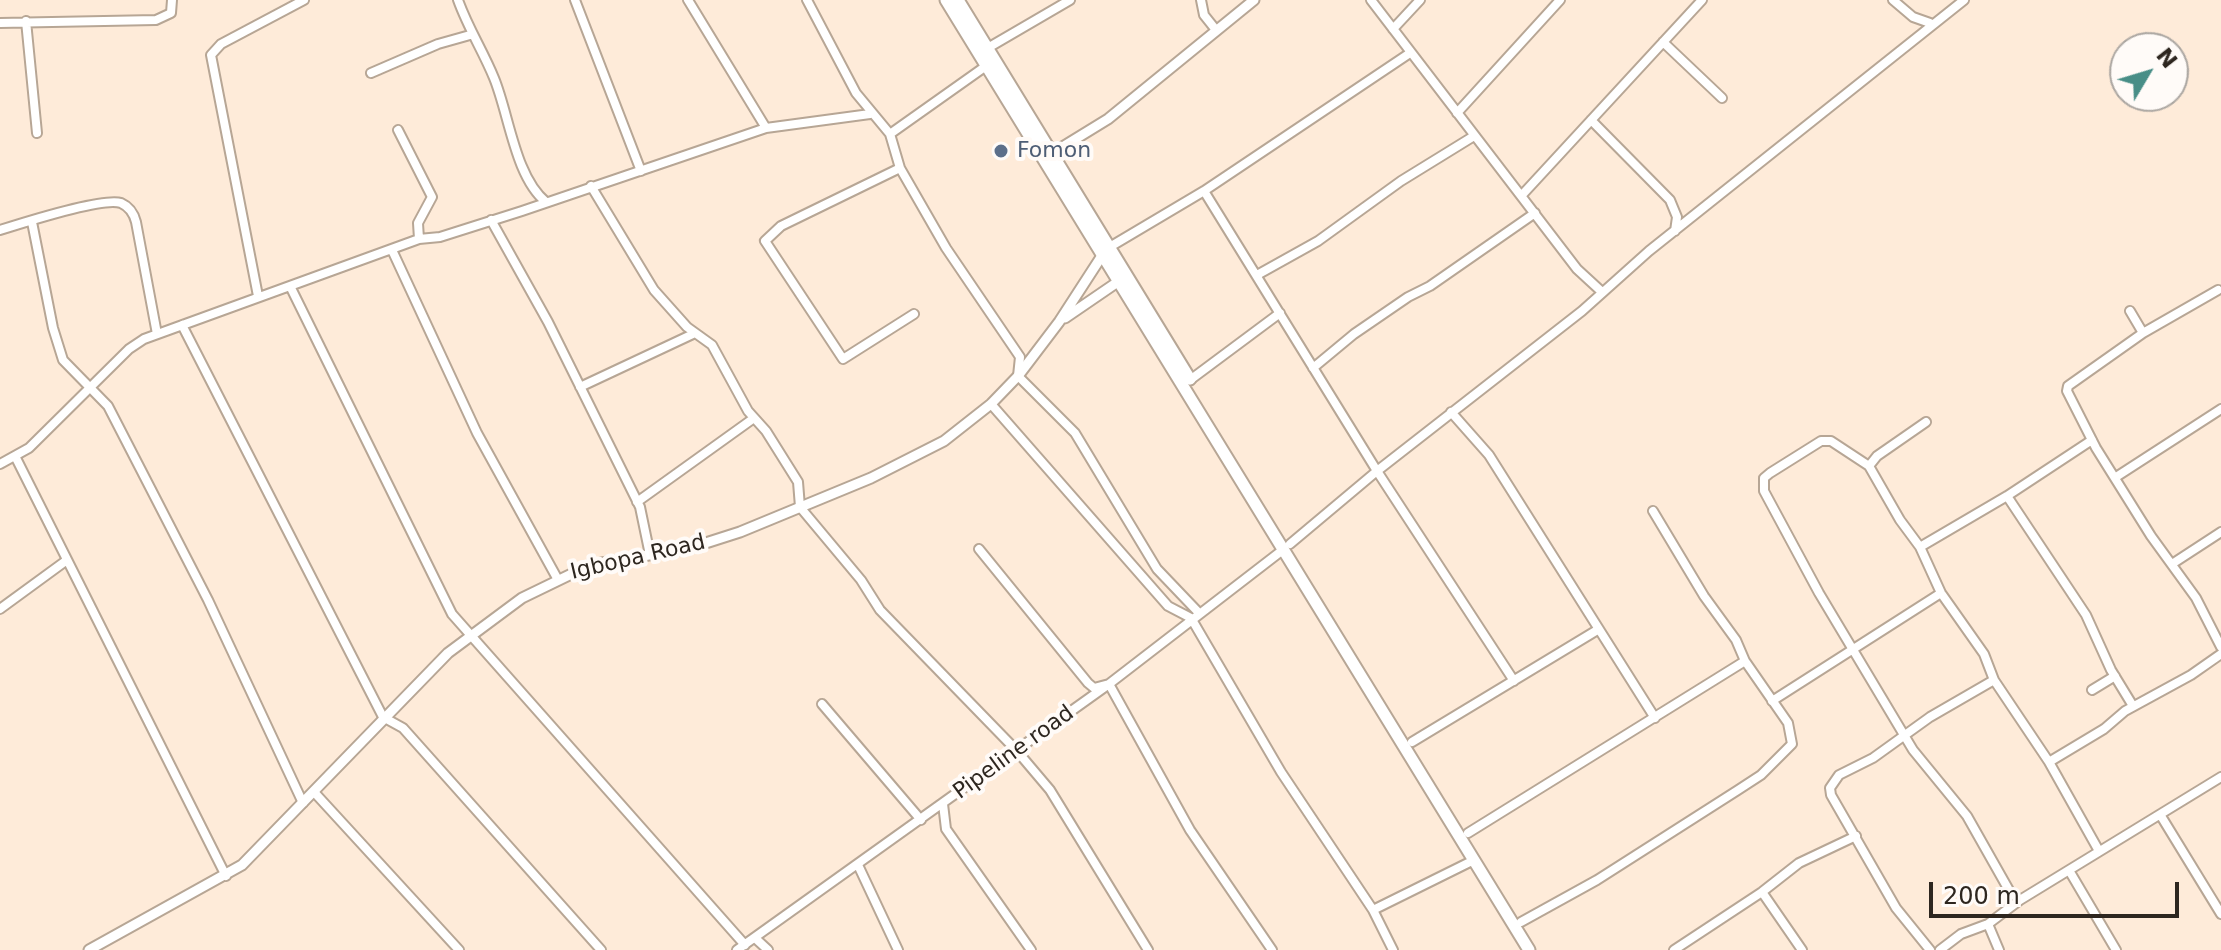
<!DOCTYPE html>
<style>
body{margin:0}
#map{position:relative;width:2221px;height:950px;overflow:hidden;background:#feebd9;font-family:"DejaVu Sans",sans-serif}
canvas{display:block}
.north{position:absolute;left:2109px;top:32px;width:80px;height:80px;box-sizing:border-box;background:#fffbf8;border:2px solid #aba6a1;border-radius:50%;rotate:52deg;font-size:22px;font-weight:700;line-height:32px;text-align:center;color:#2d261f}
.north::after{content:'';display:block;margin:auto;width:28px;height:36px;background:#488e87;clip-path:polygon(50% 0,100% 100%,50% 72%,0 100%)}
.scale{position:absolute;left:1929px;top:882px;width:250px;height:36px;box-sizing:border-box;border:4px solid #2d261f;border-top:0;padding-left:10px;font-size:24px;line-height:28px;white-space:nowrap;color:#2d261f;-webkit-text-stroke:6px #fffbf8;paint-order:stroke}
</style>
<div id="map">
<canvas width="2221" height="950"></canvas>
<div class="north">N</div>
<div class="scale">200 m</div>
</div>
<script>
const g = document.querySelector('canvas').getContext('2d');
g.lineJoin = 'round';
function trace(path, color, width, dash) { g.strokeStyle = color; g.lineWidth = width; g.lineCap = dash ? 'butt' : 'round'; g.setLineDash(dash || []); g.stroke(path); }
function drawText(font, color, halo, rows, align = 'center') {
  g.font = font + ' "DejaVu Sans",sans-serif'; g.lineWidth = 8; g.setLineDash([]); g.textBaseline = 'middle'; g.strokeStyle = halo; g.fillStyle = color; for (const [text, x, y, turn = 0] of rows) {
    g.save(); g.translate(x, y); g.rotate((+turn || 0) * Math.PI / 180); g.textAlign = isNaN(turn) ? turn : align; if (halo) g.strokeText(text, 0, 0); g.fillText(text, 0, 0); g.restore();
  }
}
const minor = new Path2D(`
 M458 0C468 28 483 51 494 78 509 114 515 177 546 202
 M575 0 641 171
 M688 0 766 128
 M807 0 856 93 890 134 900 168 946 248 1020 357 1018 376 1075 433 1157 569 1199 613
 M1201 0 1204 15 1216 30
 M1371 0 1577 269 1602 292
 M1893 0 1913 17 1930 23
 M26 21 37 133
 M0 23 156 20 171 13 172 0
 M1393 29 1420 0
 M1663 42 1722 98
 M986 49 1070 0
 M371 73 438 44 470 35
 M1457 113 1560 0
 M1591 120 1670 200 1677 217 1675 231
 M398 130 432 197 418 223 419 239
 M890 134 986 66
 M900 168 781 226 765 241 843 359 914 314
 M591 186 654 290 687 327 712 345 748 411 766 431 798 482 800 507 861 580 880 610 1017 751 1050 790 1148 950
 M1204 191 1377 471 1514 681
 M1522 195 1702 0
 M491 220 548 322 640 507 650 555
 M32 222 53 328 63 360 108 406 208 600 303 803
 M0 230C22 223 104 197 121 203 130 207 134 214 136 222L157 334
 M1108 248 1204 191 1410 53
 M392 250 477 433 557 578
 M1257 275 1318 241 1401 181 1474 136
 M290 286 452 614 745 945
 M2218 290 2143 333 2068 386 2067 391 2096 448 2151 536 2196 598 2221 647
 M258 296 211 55 221 44 304 0
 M2130 311 2143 333
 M182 325 383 717 403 728 601 950
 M1313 368 1354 334 1408 297 1430 286 1535 213
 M1190 380 1280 313
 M580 387 693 334
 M991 404 1168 606 1191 618 1281 772 1373 910 1393 950
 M1451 412 1489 455 1655 718
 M1926 422 1877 456 1869 466 1900 520 1920 547 1941 593 1984 654 1994 680 2049 762 2099 851
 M15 456 226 876
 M0 464 29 448 129 349 144 339 419 239 440 237 522 211 766 128 870 114
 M1869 466 1831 441H1821L1770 473 1764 478V491L1819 593 1913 750 1967 816 2010 892 2020 900
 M2116 477 2221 409
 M2007 496 2086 615 2111 670 2133 706
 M637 502 754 418
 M1290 544 1377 471 1582 311 1649 251 1964 0
 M1920 547 2007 496 2092 440
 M979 549 1088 683 1094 688 1109 684 1190 830 1272 950
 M2172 564 2221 532
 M0 609 67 560
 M2092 690 2115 676
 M1772 701 1941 593
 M822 704 921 820
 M1412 742 1599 629
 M2049 762 2104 729 2125 711 2191 675 2221 654
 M314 792 459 950
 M943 804 946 829 1031 950
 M2161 816 2221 914
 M1468 833 1745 661 1736 640 1704 596 1653 511
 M858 865 898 950
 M2070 872 2116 950
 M1762 892 1802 950
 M1373 910 1474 860
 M1521 922 1597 880 1738 790 1761 775 1792 744 1788 723 1745 661
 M1988 924 1999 950
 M755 938 768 950
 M737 950 1109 684 1284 549
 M1674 950 1762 892 1799 863 1856 836
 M1930 950 1896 908 1831 795 1830 788 1839 775 1873 758 1930 717 1994 680
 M1940 950 1961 934 1988 924 2020 900 2221 777`);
const tertiary = new Path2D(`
 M1051 154 1108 119 1254 0
 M1065 318 1122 279
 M89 950 242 865 448 653 522 598 590 565 690 548 740 532 871 478 944 441 991 404 1018 376 1059 322 1105 251`);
const secondary = new Path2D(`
 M946 0 1529 950
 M958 0 1190 379`);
trace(minor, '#b7a695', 12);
trace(tertiary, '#b7a695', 13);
trace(secondary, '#b7a695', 15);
trace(minor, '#fff', 8);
trace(tertiary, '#fff', 9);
trace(secondary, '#fff', 11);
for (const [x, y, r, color] of [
 [1001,151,8,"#5c6f8a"]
]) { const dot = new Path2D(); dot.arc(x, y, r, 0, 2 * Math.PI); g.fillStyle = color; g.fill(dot); trace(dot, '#fffbf8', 3); }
drawText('22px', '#4e5e75', '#fffbf8', [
 ["Fomon",1017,151]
], 'left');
drawText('22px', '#2d261f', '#fffbf8', [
 ["Igbopa Road",638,558,-13],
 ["Pipeline road",1014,753,-36]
]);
</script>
